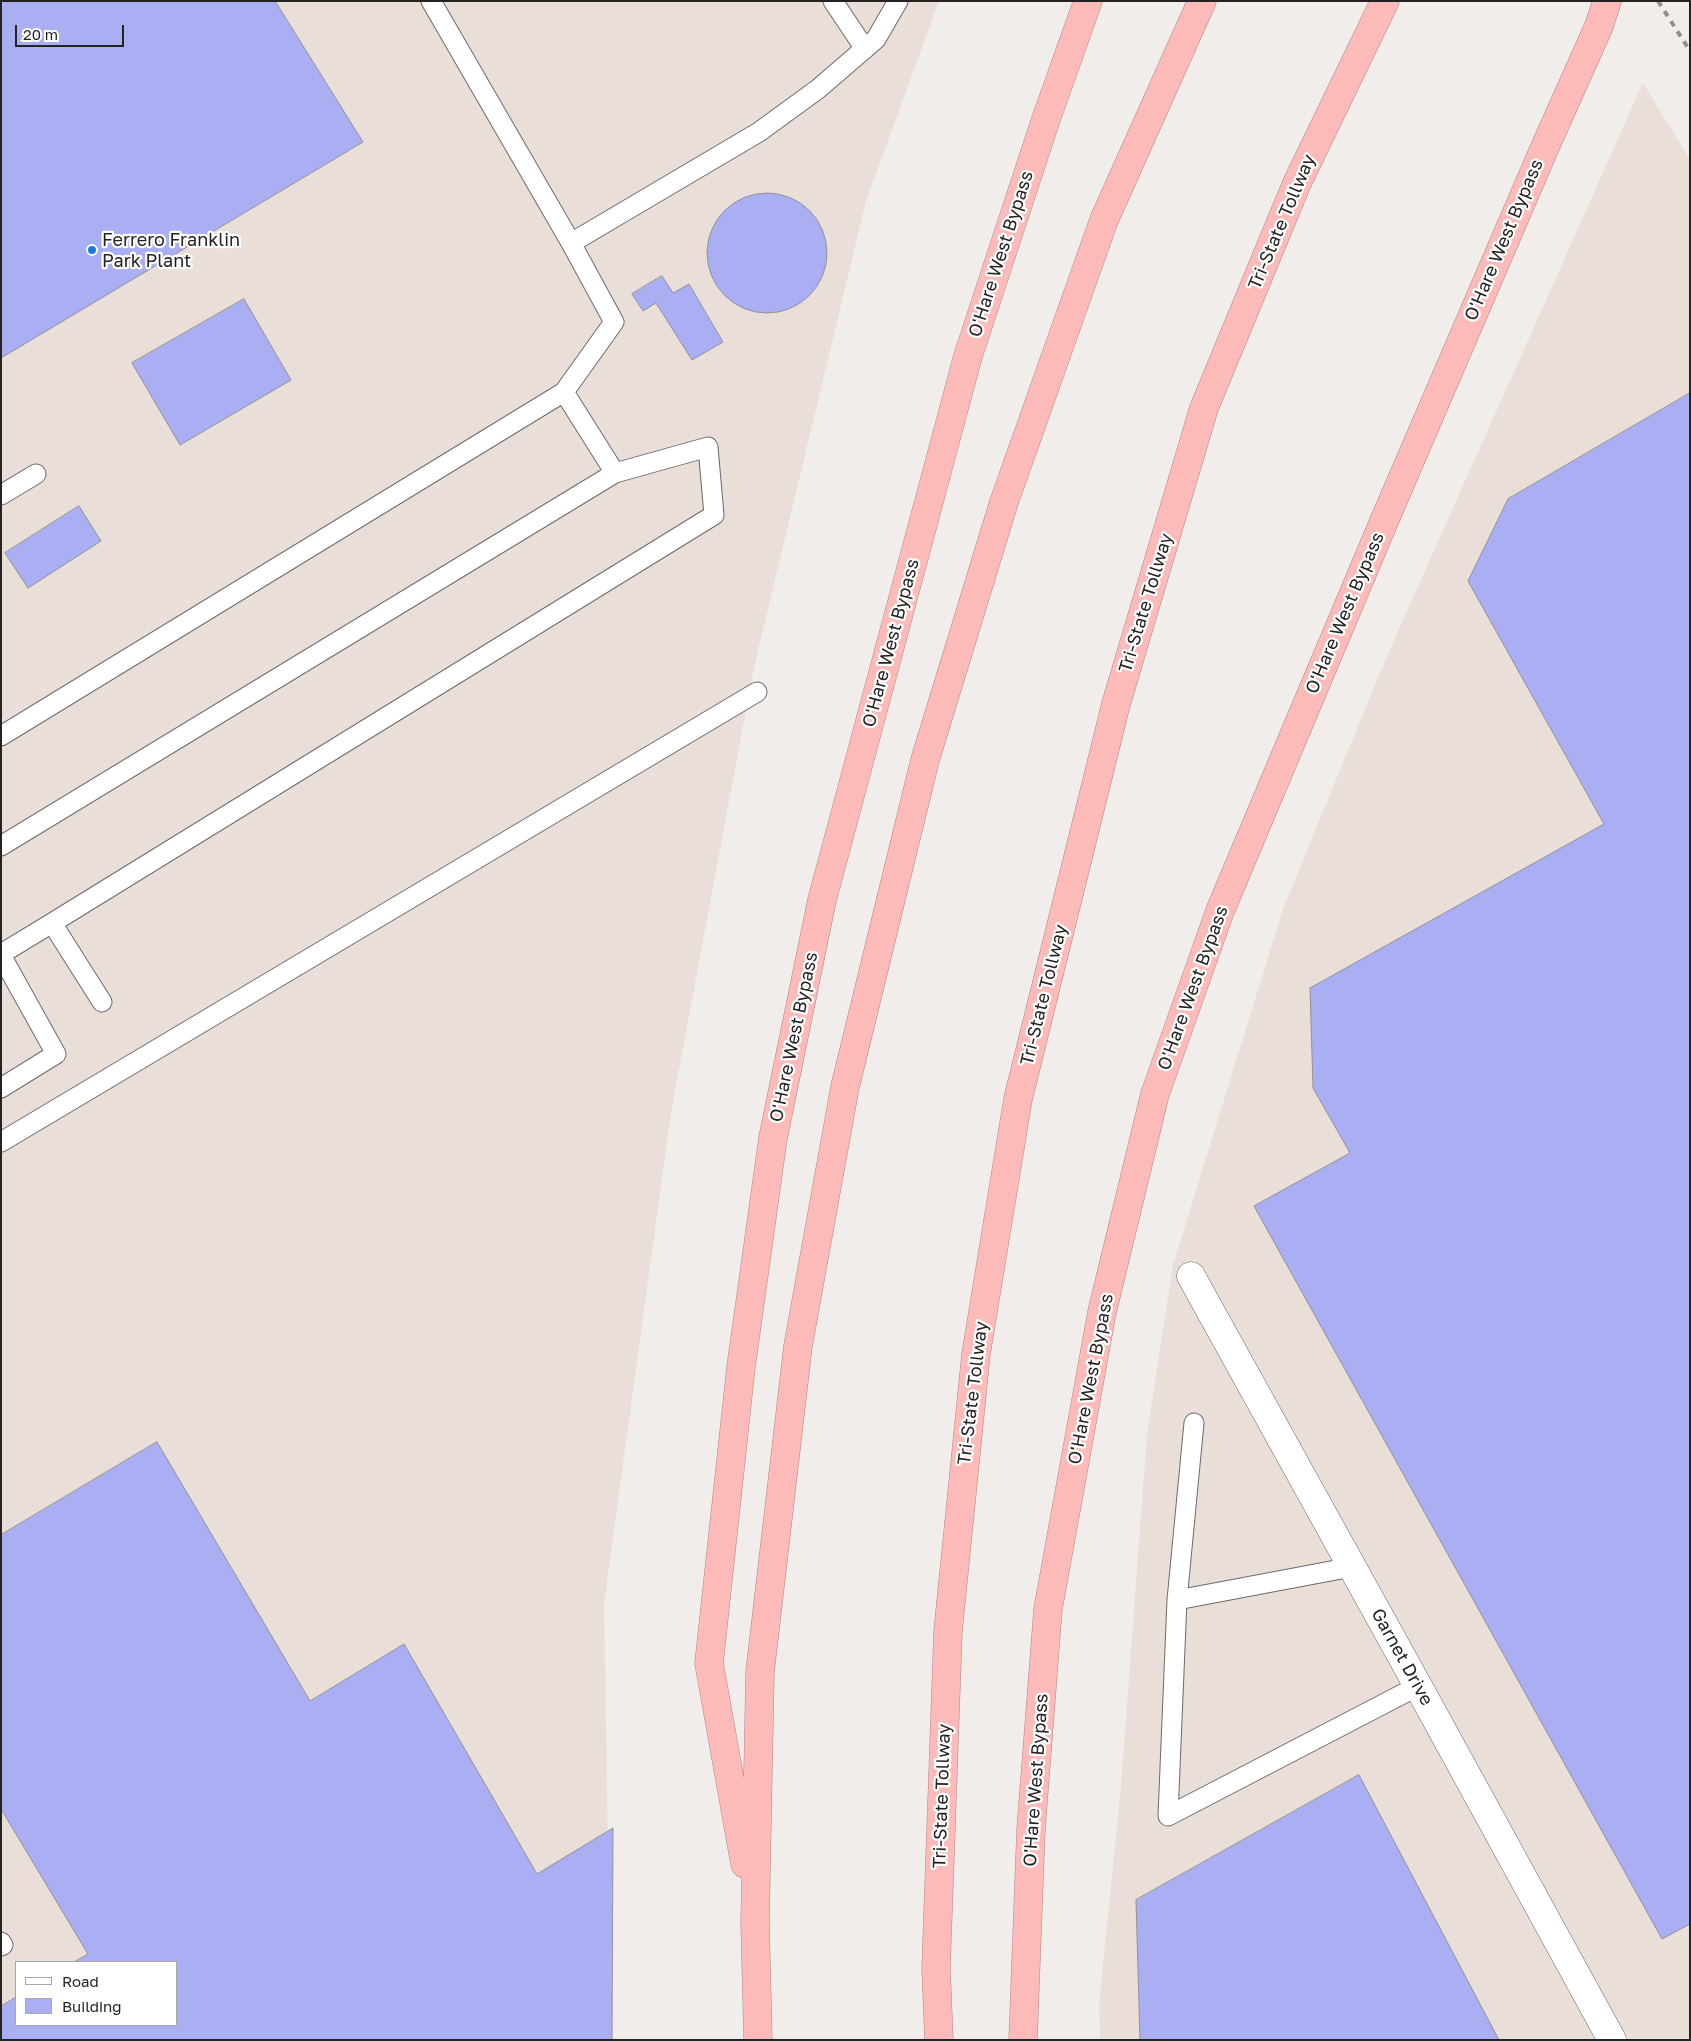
<!DOCTYPE html>
<style>
body{margin:0}
#map{position:relative;width:1691px;height:2041px;overflow:hidden;background:#f1edeb;font-family:"Golos Text",sans-serif}
canvas{display:block}
.frame{position:absolute;inset:0;border:2px solid #252322;pointer-events:none}
.legend{position:absolute;left:15px;top:1961px;width:162px;height:65px;box-sizing:border-box;background:#fff;border:1px solid #a8a7a7;margin:0;padding:6px 9px;list-style:none;font-size:15px;color:#252322}
.legend li{display:flex;align-items:center;gap:10px;height:25px}
.legend b{width:25px;border:1px solid #a8a7a7}
.scale{position:absolute;left:15px;top:25px;width:109px;height:22px;box-sizing:border-box;border:2px solid #252322;border-top:0;padding-left:6px;font-size:15px;line-height:18px;white-space:nowrap;color:#252322;-webkit-text-stroke:4px #fff;paint-order:stroke}
</style>
<div id="map">
<canvas width="1691" height="2041"></canvas>
<div class="frame"></div>
<ul class="legend">
<li><b style="height:6px;background:#fff"></b>Road</li>
<li><b style="height:14px;background:#aaaef2"></b>Building</li>
</ul>
<div class="scale">20 m</div>
</div>
<script>
const g = document.querySelector('canvas').getContext('2d');
g.lineJoin = 'round';
function fillPath(path, color) { g.fillStyle = color; g.fill(path, 'evenodd'); }
function trace(path, color, width, dash) { g.strokeStyle = color; g.lineWidth = width; g.lineCap = dash ? 'butt' : 'round'; g.setLineDash(dash || []); g.stroke(path); }
function drawText(font, color, halo, rows, align = 'center') {
  g.font = font + ' "Golos Text",sans-serif'; g.lineWidth = 4.5; g.setLineDash([]); g.textBaseline = 'middle'; g.strokeStyle = halo; g.fillStyle = color; for (const [text, x, y, turn = 0] of rows) {
    g.save(); g.translate(x, y); g.rotate((+turn || 0) * Math.PI / 180); g.textAlign = isNaN(turn) ? turn : align; if (halo) g.strokeText(text, 0, 0); g.fillText(text, 0, 0); g.restore();
  }
}
fillPath(new Path2D(`
 M1 1H939L866 201 754 667 671 1112 604 1603 611 2040H1ZM16 1962H176V2025H16Z
 M1643 83 1690 160V2040H1100L1099 2004 1121 1786 1147 1434 1173 1265 1283 909 1386 658Z`), '#e9ded8');
const building = new Path2D(`
 M1 1H275L363 142 1 358Z
 M707 253a60 60 0 1 1 120 0a60 60 0 1 1-120 0Z
 M662 276 673 293 689 284 723 342 692 360 656 303 643 311 632 294Z
 M244 299 291 380 180 445 132 363Z
 M1690 393V1924L1662 1939 1254 1206 1350 1153 1313 1088 1310 988 1604 824 1468 581 1508 499Z
 M79 506 101 541 28 588 5 553Z
 M157 1442 310 1701 404 1644 537 1874 613 1828 612 2040H1V2006L16 1997V2025H176V1962H74L88 1954 1 1809V1535Z
 M1359 1775 1499 2040H1140L1136 1900Z`);
fillPath(building, '#aaaef2');
trace(building, '#929396', 1);
const lane = new Path2D(`
 M431 1 571 243 759 132 818 89 876 39 898 1
 M833 1 865 49
 M564 392 615 473
 M1 495 36 474
 M1 736 564 392 614 322 571 243
 M1 846 615 473 708 447 714 515 52 923 102 1002
 M1 954 52 923
 M1 955 56 1054 1 1088
 M1 1142 757 692
 M1194 1423 1177 1600 1168 1816 1418 1686
 M1177 1600 1352 1567
 M1 1942 3 1945 1 1946`);
const street = new Path2D(`
 M1191 1276 1418 1686 1612 2040`);
const highway = new Path2D(`
 M745 1864 709 1663 741 1367 773 1138 822 900 968 356 1046 119 1088 1
 M758 2040 755 1923 760 1672 798 1346 845 1087 925 760 1004 502 1104 220 1202 1
 M939 2040 936 1969 948 1631 976 1354 1018 1099 1116 704 1204 408 1297 183 1385 1
 M1023 2040 1031 1829 1048 1609 1102 1312 1155 1094 1220 911 1385 519 1545 147 1599 26 1607 1`);
trace(lane, '#6d6a68', 21);
trace(street, '#6d6a68', 29);
trace(highway, '#b18584', 29);
trace(lane, '#fff', 19);
trace(street, '#fff', 28);
trace(highway, '#fcbab9', 28);
trace(new Path2D(`
 M1658 1 1690 51`), '#918e8c', 4, [6, 6]);
for (const [x, y, r, color] of [
 [92,250,5,"#187ae2"]
]) { const dot = new Path2D(); dot.arc(x, y, r, 0, 2 * Math.PI); g.fillStyle = color; g.fill(dot); trace(dot, '#fff', 2); }
drawText('18px', '#252322', '#fff', [
 ["Tri-State Tollway",1282,222,-67],
 ["O'Hare West Bypass",1504,240,-67],
 ["O'Hare West Bypass",1001,254,-72],
 ["Tri-State Tollway",1146,603,-73],
 ["O'Hare West Bypass",1345,613,-67],
 ["O'Hare West Bypass",891,643,-75],
 ["O'Hare West Bypass",1193,988,-70],
 ["Tri-State Tollway",1044,995,-76],
 ["O'Hare West Bypass",794,1037,-78],
 ["O'Hare West Bypass",1091,1379,-79],
 ["Tri-State Tollway",973,1393,-83],
 ["Garnet Drive",1402,1657,61],
 ["O'Hare West Bypass",1036,1780,-86],
 ["Tri-State Tollway",942,1796,-88]
]);
drawText('18px', '#252322', '#fff', [
 ["Ferrero Franklin",102,240],
 ["Park Plant",102,261]
], 'left');
</script>
